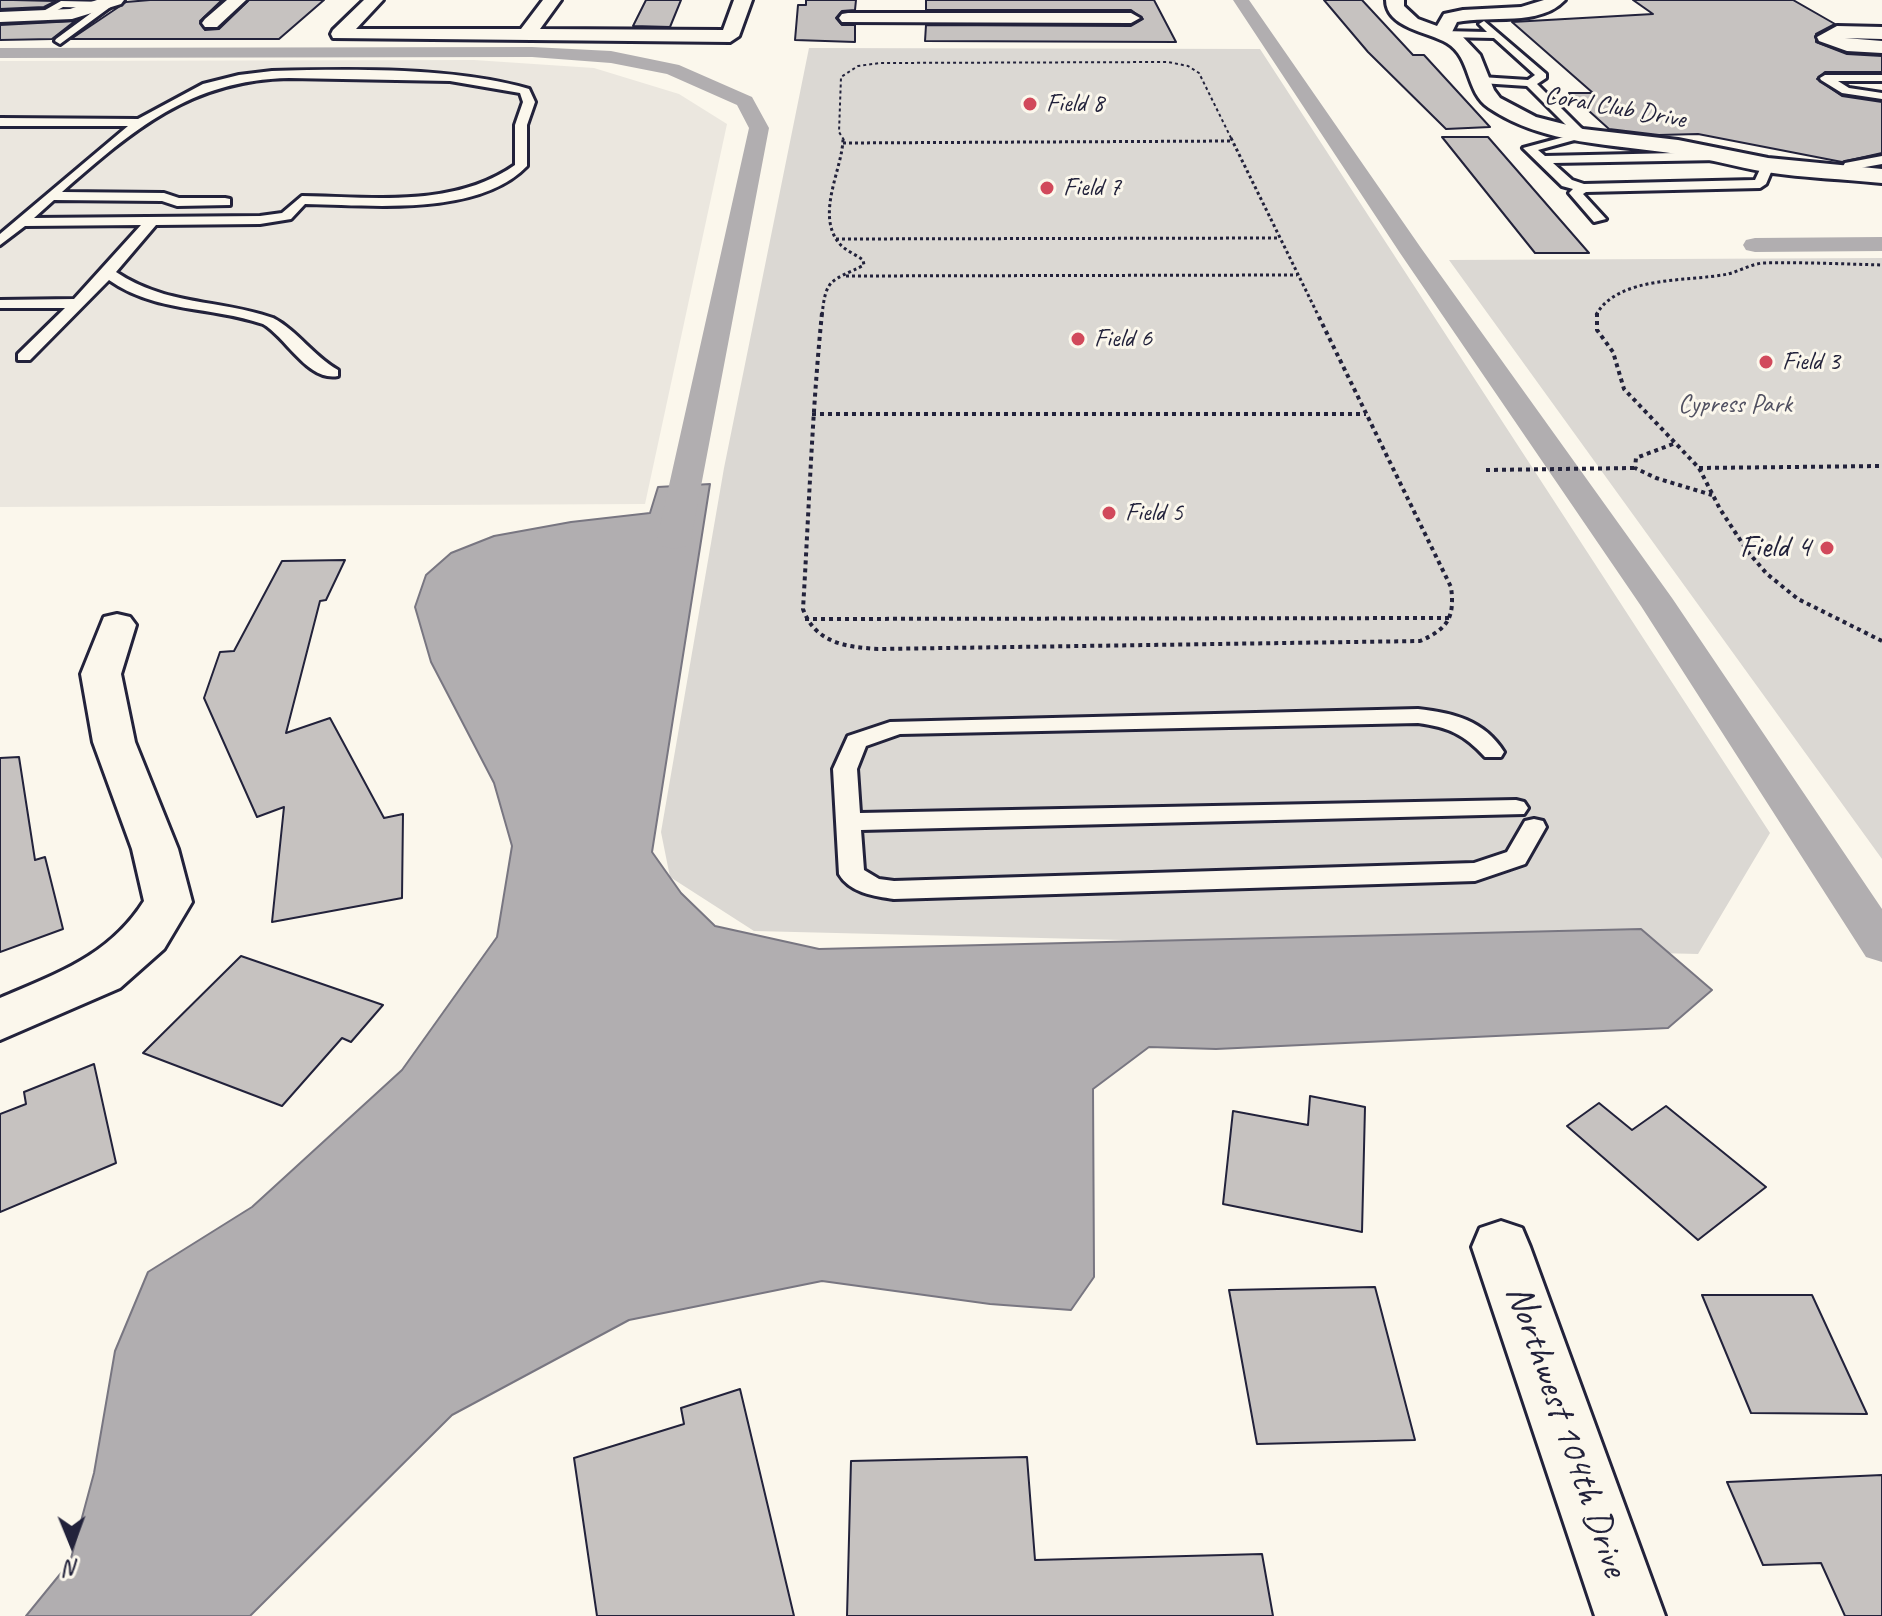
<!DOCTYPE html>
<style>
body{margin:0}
#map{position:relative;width:1882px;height:1616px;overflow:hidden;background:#fbf7ec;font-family:Caveat,sans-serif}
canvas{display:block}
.north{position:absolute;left:32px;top:1504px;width:80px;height:80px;-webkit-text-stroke:6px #fbf7ec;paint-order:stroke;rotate:179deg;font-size:22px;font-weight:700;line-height:32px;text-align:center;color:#22223b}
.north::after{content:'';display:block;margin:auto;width:28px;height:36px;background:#22223b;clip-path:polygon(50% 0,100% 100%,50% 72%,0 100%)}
</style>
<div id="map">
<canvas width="1882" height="1616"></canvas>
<div class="north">N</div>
</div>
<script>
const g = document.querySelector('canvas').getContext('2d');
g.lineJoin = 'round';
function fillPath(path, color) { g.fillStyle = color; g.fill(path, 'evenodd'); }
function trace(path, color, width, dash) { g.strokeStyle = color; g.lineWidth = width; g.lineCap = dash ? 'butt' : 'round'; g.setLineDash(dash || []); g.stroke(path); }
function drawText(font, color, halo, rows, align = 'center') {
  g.font = font + ' Caveat,sans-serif'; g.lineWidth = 6; g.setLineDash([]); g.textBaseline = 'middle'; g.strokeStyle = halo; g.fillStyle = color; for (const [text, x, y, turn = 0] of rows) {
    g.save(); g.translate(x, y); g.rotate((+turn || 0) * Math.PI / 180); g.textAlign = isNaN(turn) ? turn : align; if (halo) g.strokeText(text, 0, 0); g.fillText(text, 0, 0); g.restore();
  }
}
fillPath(new Path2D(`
 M474 60 594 68 679 94 727 124 645 504 0 507V61Z`), '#ebe7df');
fillPath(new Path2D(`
 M809 48 1260 49 1770 833 1698 954 754 931 670 877 661 832 724 468Z
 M1882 258V859L1449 260Z`), '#dbd8d3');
const water = new Path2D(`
 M710 484 652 852 681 893 715 926 819 949 1641 929 1712 990 1668 1028 1216 1049 1149 1047 1093 1089 1094 1277 1071 1310 990 1304 822 1281 629 1320 452 1415 250 1616H26L70 1562 94 1473 115 1351 148 1272 252 1207 402 1070 497 937 512 846 494 783 431 662 415 607 426 575 451 553 494 536 571 522 650 513 658 487Z`);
fillPath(water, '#b1aeb0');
trace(water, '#787681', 2);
fillPath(new Path2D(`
 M1233 0H1249L1421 248 1672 598 1882 909V962L1866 957 1641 606 1400 253Z
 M532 47 611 51 679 65 752 97 769 128 691 539 686 546 674 549 662 546 657 539 749 128 737 105 667 74 611 63 532 57 0 58V48Z
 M1882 237V251L1755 252 1746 250 1743 245 1746 240 1755 238Z`), '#b1aeb0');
const building = new Path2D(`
 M0 0H13L56 1 44 7 0 9Z
 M150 0H222L200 21 205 30 219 29 249 0H324L279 39H71L126 2Z
 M646 0H681L670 27 633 26Z
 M806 0H856L855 10 842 11 836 18 842 25H855V42L795 40 798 5H806Z
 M926 0H1154L1176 42 925 41 926 25 1131 26 1143 19 1131 10H926Z
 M1324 0H1362L1413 55H1424L1490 127 1446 129 1368 52Z
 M1633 0H1793L1835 24 1816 34V42L1847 54 1882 56V72H1825L1817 79 1842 96 1882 102V153L1842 162 1698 134 1659 135 1609 129 1569 93H1593L1512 22 1653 14Z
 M75 21 52 39 0 40V25Z
 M1442 137H1488L1589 253H1535Z
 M345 560 326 600 320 601 286 733 330 718 384 818 403 814 402 898 272 922 284 807 257 817 204 698 220 652 234 651 282 561Z
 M19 757 35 860 45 857 63 929 0 952V758Z
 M241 956 383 1005 351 1042 342 1038 282 1106 143 1053Z
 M94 1064 116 1163 0 1212V1114L26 1104 24 1092Z
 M1310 1096 1365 1107 1362 1232 1223 1204 1233 1111 1308 1125Z
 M1599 1103 1632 1130 1666 1106 1766 1187 1698 1240 1567 1126Z
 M1375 1287 1415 1440 1257 1444 1229 1290Z
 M1702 1295H1812L1867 1414 1751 1413Z
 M740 1389 794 1616H597L574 1458 684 1424 681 1408Z
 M1027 1457 1035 1560 1262 1554 1273 1616H847L851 1461Z
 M1882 1475V1616H1845L1821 1563 1763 1565 1727 1482Z`);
fillPath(building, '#c6c2c0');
trace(building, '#22223b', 2);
const lane = new Path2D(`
 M61 1 108 2 113 5 60 44 55 41 56 39 98 8 63 7 41 19 33 17Z
 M1484 21 1546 74V78L1537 84 1589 136 1538 150 1545 156 1720 152 1726 156 1720 160 1553 163 1572 180 1584 184 1755 180 1762 165 1768 161 1774 165 1766 184 1760 188 1586 192 1583 194 1606 219 1594 222 1569 193 1573 189 1562 186 1523 148 1575 134 1527 86 1481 83 1476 80 1481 77 1528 80 1535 75 1494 38 1442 37 1437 34 1442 31 1487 32 1479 24Z
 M272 71C351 69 453 67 529 89L535 102 527 125V166C478 217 371 205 305 204L291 219 260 224 156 225 116 272C167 306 218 299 273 318 298 331 313 356 338 370V376C308 382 286 337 263 324 211 306 156 313 109 280L30 360H18V354L65 308H0V300L74 299 141 225 25 226 0 245V234L128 126H0V118L138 119 203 84 239 75ZM289 78 450 81 520 93 523 102 515 125V165C454 208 373 197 302 196L282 213 260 216 34 218 54 200 162 201 177 206 230 205V199L225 198H179L164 193 62 192C133 130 190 80 289 78Z
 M1825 75H1882V81H1838L1849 88 1882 93V99L1842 93 1821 80 1820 78Z
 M1882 156V164L1854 169 1845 177 1839 173 1845 163Z
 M1418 709C1453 713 1484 720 1504 752L1501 757H1485C1464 734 1448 727 1418 723L900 734 866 746 857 769 860 813 1516 800 1524 802 1528 808 1524 814 861 830 864 870 879 879 894 881 1474 863 1507 852 1525 821 1534 819 1543 821 1546 827 1525 864 1475 881 894 899C874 896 850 893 839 874L833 769 848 736 890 722Z`);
const street = new Path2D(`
 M97 0H124L121 4 72 19 0 22V12L70 9Z
 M227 0H246L217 27H205L202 23 205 19Z
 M364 0H383L356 29H521L543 0H561L540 29 723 30 734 0H752L739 36 730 42 333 38 331 34 333 30Z
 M1386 0H1404V6L1418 19 1437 26 1444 14 1463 10 1521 7 1544 0H1565C1540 27 1490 15 1457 22L1452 32 1462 36 1480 55 1494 90 1500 98 1536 117 1583 129 1678 140 1768 158 1882 169V183C1844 179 1804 178 1766 172 1736 167 1707 158 1677 154 1613 144 1544 145 1489 108 1465 92 1472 58 1447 43 1429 32 1386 28 1386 0Z
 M848 13H1131L1140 18 1131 23 842 22 839 18 842 14Z
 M1837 26 1882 27V39L1845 38 1882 41V53L1847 51 1819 41 1817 37Z
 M117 614 130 617 136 625 121 674 135 742 178 849 192 902 164 949 120 988 0 1040V998C58 973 109 956 144 901L132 849 93 742 81 674 104 617Z
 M1501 1221 1522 1228 1530 1247 1665 1616H1595L1472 1247 1480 1228Z`);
trace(lane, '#22223b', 6);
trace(street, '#22223b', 6);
trace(new Path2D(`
 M844 140 839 132 841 77 858 66 880 63 1168 62 1188 66 1199 73 1232 140`), '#22223b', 2, [3, 3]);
trace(new Path2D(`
 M1231 138 1318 315
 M843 143 1232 141
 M836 239 1279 238
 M846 276 1297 275
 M822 315C826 277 831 282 864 265L863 260C855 254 844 250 838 242 816 212 843 168 843 138
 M1596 315C1618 275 1689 282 1728 274 1740 271 1751 264 1763 263 1803 262 1843 264 1882 265`), '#22223b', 3, [3, 3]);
trace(new Path2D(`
 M822 313C812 412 809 510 803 609 815 643 846 647 878 649L1420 641C1448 629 1455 617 1451 587L1317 313
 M1597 313V330L1613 352 1624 389 1699 468 1720 509 1748 552 1767 574 1798 599 1882 641
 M812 414H1366
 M1673 444 1636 458 1635 468 1656 478 1712 495
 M1699 468 1882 466
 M1486 470 1635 468
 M805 619 1452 618`), '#22223b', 4, [4, 4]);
fillPath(lane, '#fbf7ec');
fillPath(street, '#fbf7ec');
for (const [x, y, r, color] of [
 [1030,104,8,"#d1495b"],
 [1047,188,8,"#d1495b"],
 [1078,339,8,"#d1495b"],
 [1766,362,8,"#d1495b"],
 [1109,513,8,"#d1495b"],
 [1827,548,8,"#d1495b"]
]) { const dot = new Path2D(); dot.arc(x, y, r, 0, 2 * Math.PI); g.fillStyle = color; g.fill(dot); trace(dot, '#fbf7ec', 3); }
drawText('26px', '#22223b', '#fbf7ec', [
 ["Field 8",1046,104],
 ["Field 7",1063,188],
 ["Field 6",1094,339],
 ["Field 3",1782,362],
 ["Field 5",1125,513]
], 'left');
drawText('26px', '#22223b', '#fbf7ec', [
 ["Coral Club Drive",1615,108,10]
]);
drawText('26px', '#505061', '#fbf7ec', [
 ["Cypress Park",1735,405]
]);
drawText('32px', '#22223b', '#fbf7ec', [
 ["Field 4",1811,548]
], 'right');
drawText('38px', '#22223b', '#fbf7ec', [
 ["Northwest 104th Drive",1566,1431,71]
]);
</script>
